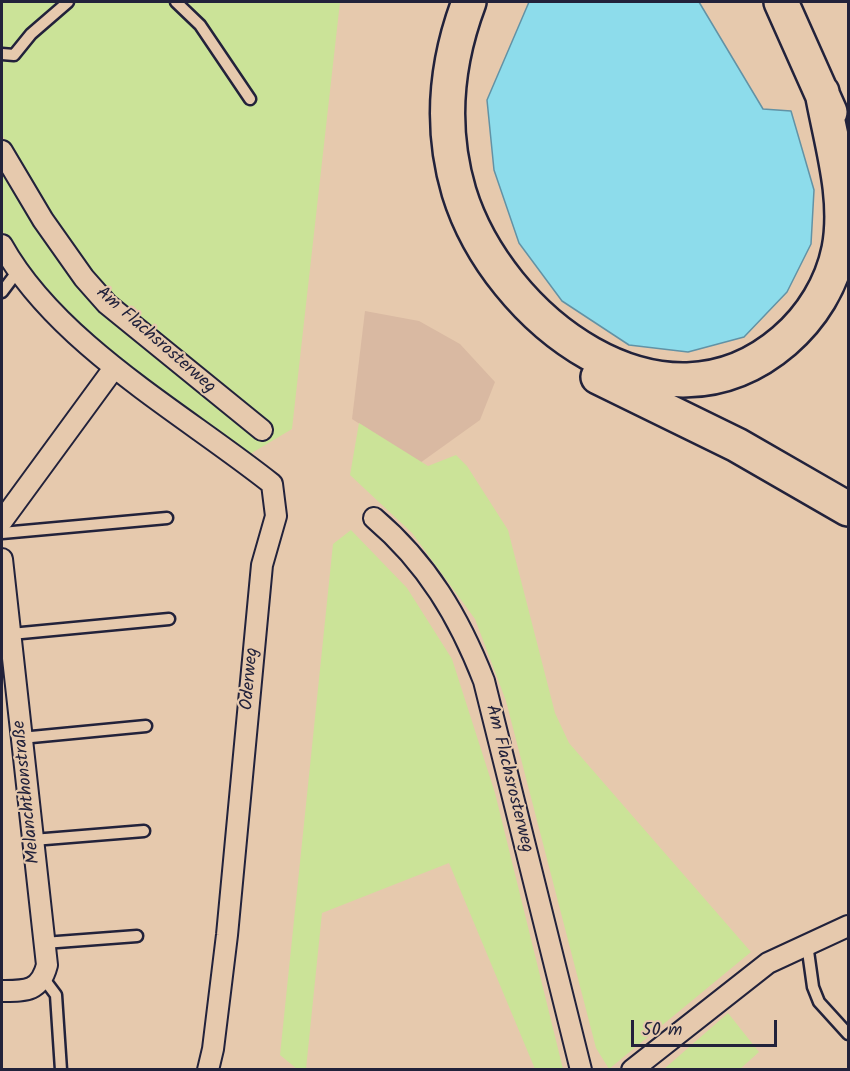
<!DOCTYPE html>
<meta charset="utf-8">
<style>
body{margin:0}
#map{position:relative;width:850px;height:1071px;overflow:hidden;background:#e6c9ad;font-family:Kalam,sans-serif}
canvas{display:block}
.frame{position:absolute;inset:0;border:3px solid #22223b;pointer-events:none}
.scale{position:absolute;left:631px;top:1020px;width:146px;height:27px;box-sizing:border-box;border:3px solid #22223b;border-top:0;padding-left:8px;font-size:18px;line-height:21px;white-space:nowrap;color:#22223b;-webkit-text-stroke:4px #e6c9ad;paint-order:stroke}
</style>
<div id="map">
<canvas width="850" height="1071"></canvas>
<div class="frame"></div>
<div class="scale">50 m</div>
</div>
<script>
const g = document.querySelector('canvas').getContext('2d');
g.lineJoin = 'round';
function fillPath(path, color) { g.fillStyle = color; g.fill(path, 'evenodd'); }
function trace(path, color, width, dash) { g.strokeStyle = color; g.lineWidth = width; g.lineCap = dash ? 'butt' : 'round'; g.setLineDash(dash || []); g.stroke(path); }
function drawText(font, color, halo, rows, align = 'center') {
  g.font = font + ' Kalam,sans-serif'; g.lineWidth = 4.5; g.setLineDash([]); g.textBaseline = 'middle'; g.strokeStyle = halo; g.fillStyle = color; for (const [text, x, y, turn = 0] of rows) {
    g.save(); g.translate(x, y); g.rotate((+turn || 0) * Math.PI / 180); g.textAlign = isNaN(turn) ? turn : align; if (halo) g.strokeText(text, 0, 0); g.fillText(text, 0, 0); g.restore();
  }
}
fillPath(new Path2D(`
 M365 311 419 321 460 344 495 382 480 420 420 463 352 419Z`), '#d9b9a2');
fillPath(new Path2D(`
 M2 2H340L292 429 245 457 116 362 22 267 2 229V154L8 147 2 134Z
 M359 423 428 466 456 455 467 466 508 530 555 713 569 743 751 952 609 1069 596 1048 506 701 475 619 412 533 350 475Z
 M351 530 407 588 452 659 495 793 563 1069H535L449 863 322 913 306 1069H297L280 1055 333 544Z
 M728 1013 759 1052 740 1069H664Z`), '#cbe398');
const water = new Path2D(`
 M529 2H699L763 109 791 111 814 190 811 244 787 292 744 337 688 352 629 345 562 301 519 243 494 170 487 100Z`);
fillPath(water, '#8ddceb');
trace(water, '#6292a5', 1.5);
const service = new Path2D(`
 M176 2 200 25 250 99
 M2 54 14 55 31 34 68 2
 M2 292 17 272
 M2 533 167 518
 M11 634 169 619
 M21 738 146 726
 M33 840 144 831
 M44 943 137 936
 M807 944 813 987 819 1002 848 1034
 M44 979 56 995 61 1070`);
const minor = new Path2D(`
 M2 151 43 220 84 278 107 304 262 430
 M2 245C57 344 184 414 272 484L276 516 262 565 227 935 213 1049 208 1070
 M374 518C427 563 459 617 484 681L581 1070
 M2 521 114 368
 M2 559 47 965C40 992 25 991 2 991
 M632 1070 768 963 848 926`);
const motorway = new Path2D(`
 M469 2C446 63 440 128 459 192 498 319 662 446 784 341 812 317 832 284 839 249 849 198 831 142 822 92
 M781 2 830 112
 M598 377 737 445 848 509`);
trace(service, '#22223b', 15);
trace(minor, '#22223b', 24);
trace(motorway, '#22223b', 38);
trace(service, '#e6c9ad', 10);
trace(minor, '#e6c9ad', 20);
trace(motorway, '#e6c9ad', 33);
drawText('18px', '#22223b', '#e6c9ad', [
 ["Am Flachsrosterweg",155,341,41],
 ["Oderweg",251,679,-85],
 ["Am Flachsrosterweg",508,779,76],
 ["Melanchthonstraße",28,792,-96]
]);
</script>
